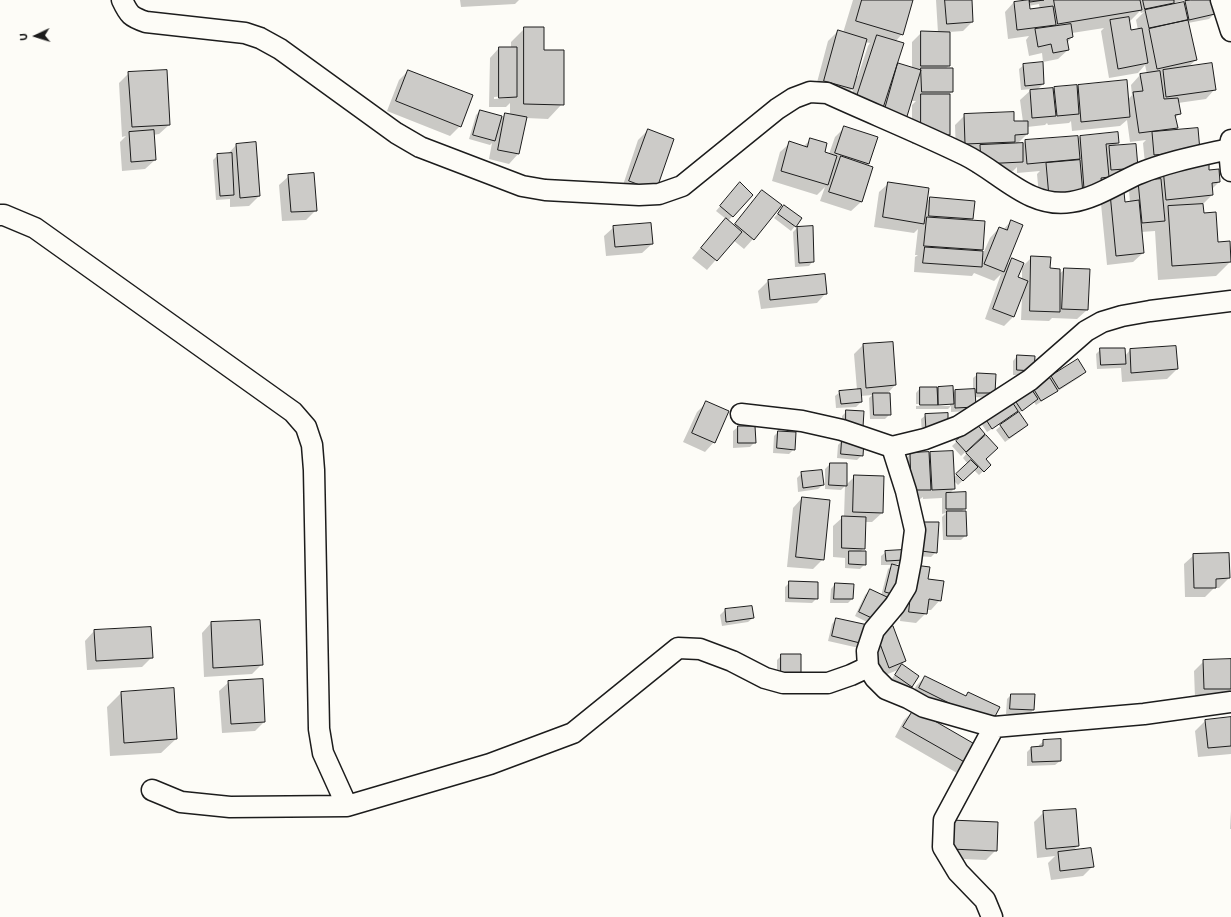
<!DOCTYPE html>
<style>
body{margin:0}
#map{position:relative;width:1231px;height:917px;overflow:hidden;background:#fdfcf7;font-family:Itim,sans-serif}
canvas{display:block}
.north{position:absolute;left:16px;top:16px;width:40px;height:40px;-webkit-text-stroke:3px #fdfcf7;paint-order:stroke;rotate:266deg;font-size:11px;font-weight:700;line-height:16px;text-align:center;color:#1c1c1c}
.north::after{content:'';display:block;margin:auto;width:14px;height:18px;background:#1c1c1c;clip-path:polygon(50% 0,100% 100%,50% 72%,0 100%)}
</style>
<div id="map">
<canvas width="1231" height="917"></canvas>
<div class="north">U</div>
</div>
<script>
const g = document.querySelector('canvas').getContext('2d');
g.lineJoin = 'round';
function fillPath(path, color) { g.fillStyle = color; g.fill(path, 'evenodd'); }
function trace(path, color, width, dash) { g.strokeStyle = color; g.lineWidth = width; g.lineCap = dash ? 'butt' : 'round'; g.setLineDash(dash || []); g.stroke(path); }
fillPath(new Path2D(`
 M460 0H519L515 4 461 7Z
 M853 0H912L902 34 895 42V68L898 64 912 69V42L922 32 938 33 936 0H971L972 22 963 31 949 32V66L945 69 952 92 949 95V135L939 144H912V105L916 101H911L895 132 874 125 878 112 847 109 854 87 843 98 815 90 828 41 838 31 843 33ZM865 42 870 43 868 46 858 76H856Z
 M1025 0H1186L1173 3 1170 6 1184 4 1188 0H1211L1214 14 1209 19 1188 23 1196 60 1188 67 1215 89 1206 99 1178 103 1179 114 1175 118 1176 127 1172 131 1198 151 1145 164 1143 143 1146 140 1130 142 1127 120 1120 126 1072 131 1071 121 1069 123 1048 125 1047 123 1045 125 1027 127V134L1017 144H1022L1025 141 1077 137V139L1080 137 1118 143 1113 147 1135 145 1127 177 1107 178 1100 185 1040 206 1037 174 1040 171 1017 173V167L1013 171 972 173 971 155 956 153 955 125 965 115 1013 122H1023L1020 100 1032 89 1021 90 1019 69 1024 65 1043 84 1037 90H1052L1054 88H1076L1078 86 1128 100 1132 95 1131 85 1140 75 1147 74 1145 65 1138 73 1109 78 1101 31 1104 28 1072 33V37L1067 43 1068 50 1058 59 1043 62 1042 53 1029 56 1026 40 1029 36 1008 39 1005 12 1014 2 1025 1ZM1039 4 1040 9 1029 10 1028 6ZM1140 11 1141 13 1144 12 1136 20 1138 30 1130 31 1129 22Z
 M525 28 543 51 562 104 548 119 526 118 518 154 509 164 489 159 492 143 490 145 469 139 476 115 480 111 502 117 506 114 510 115V103L506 107H489L490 58 499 48H511V42ZM508 96V98L494 99V97Z
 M408 71 460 126 450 136 387 111 399 80Z
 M129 73 169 125 159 134 153 135 155 160 145 169 122 171 120 142 126 136 122 137 119 83Z
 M845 127 877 137 868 164 866 166 872 167 861 202 851 211 820 201 825 187 817 195 772 181 780 152 790 143 803 147 811 139 824 153 829 154 835 137Z
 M648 130 655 190 621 191 638 140Z
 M237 144 259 196 249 206 230 207V199L216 200 213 160 218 155H227Z
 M1163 169 1209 171 1219 182 1211 190 1212 195 1202 205 1203 214 1217 243 1230 262 1216 276 1158 280 1155 231 1141 232 1143 253 1133 262 1107 265 1101 204 1111 194 1124 203 1130 202 1129 191 1139 182 1154 181V178Z
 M289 176 316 210 306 220 282 221 279 185Z
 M889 183 926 203 930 198 972 218 970 221 982 250 980 252 982 256 990 238 999 228 1003 230 1011 221 1005 267 1013 259 1017 278 1022 280V267L1032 257 1049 269 1059 274 1065 269 1087 310 1077 319 1052 318 1049 321 1021 320 1022 296 1013 317 1004 326 985 319 1001 274 994 281 974 273 972 276 914 272 915 257 918 255H915L918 229 914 233 874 227 879 192Z
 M736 188 752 195 728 221 733 226 753 201 762 191 753 239 744 249 733 240 707 270 692 258 716 229 726 219 716 211Z
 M784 206 795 226 791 231 774 218Z
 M614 227 652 244 642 253 606 256 604 236Z
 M797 228 813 261 809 266 795 267 793 232Z
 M824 275 826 293 817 303 761 309 758 291 768 281Z
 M863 345 895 385 887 394 890 414 885 419H870L869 398 872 395 861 396V402L856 407 836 408 835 396 840 392 857 390 854 354Z
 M1101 349 1125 356 1130 350 1177 369 1167 379 1122 382 1121 368 1097 369 1096 354Z
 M1017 356 1028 375H1013V361Z
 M1078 361 1085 372 1080 377 1036 405 1034 402 1019 413 1027 425 1022 430 1005 442 996 430 1004 423 1003 422 987 432 981 423 1014 405 1034 389ZM1016 412 1017 415 1009 419Z
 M978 374 994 393 990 398 974 397 970 411 951 412V406L948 409H916V406H950V404H916V393L920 388 952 387 953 393 955 391 973 390V378Z
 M707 402 714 442 705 452 683 442 697 412Z
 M847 411 863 412 842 430V416Z
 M947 414 922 434 921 419 926 415Z
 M975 424 984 434 961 456 952 446Z
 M738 427H754L755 442 750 447 733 448V431Z
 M778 432 794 449 789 454 773 453 774 436Z
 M842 441 862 455 857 460 837 458 838 445Z
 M931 453 953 478 968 464 963 458 967 453 985 459 990 465 979 475 974 470 958 485 953 480 954 489 949 494 965 508 961 512 966 535 961 540H943L942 517 946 513 942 514V498L923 499V497L920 499 902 500 901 464 910 454 928 456Z
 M830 464 846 485 855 476 882 513 872 522H865L864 548 860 552 865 564 860 569 845 568V558L833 557V526L843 517H844L845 486 841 490 825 489V469Z
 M802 473 823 485 818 489 798 492 797 478Z
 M802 498 823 559 813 569 787 567 793 508Z
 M919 527 936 552 931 557 917 556Z
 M886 552 903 560 898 564 893 565 890 600 885 598 871 624 855 616 865 595 870 590 881 596 888 569 893 565H881V556Z
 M1194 555 1229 578 1219 588H1214L1205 597H1185L1184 564Z
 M905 575 927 580 940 600 931 610H926V613L916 623 900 621Z
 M790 582 817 598 812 603 785 602V587Z
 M835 584 852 599 848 603H830L831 589Z
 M751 607 753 618 748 622 722 626 720 615 725 610Z
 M836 619 867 626 859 648 828 641 832 624Z
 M211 623 262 664 252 674 204 677 202 633Z
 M94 631 152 657 142 667 87 670 85 641Z
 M876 634 905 661 901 665 918 676 907 691 891 680 898 670 880 677 867 643Z
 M782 655H800L777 677V660Z
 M1231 660V698H1195L1194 671 1204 661Z
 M925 677 965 697 968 693 990 724 910 698 916 686Z
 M229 682 264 722 255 731 222 733 219 691Z
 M121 693 176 739 161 753 110 756 107 707Z
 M1011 695H1034L1033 710 1029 715 1006 714 1007 699Z
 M914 710 967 763 957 773 895 737 904 720Z
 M1231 718V754L1198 757 1195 731 1205 721Z
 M1044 741 1060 761 1055 765 1027 766V752L1031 748H1039V745Z
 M1231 811V829H1230Z
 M1044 812 1078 846 1072 851 1093 866 1083 876 1051 880 1048 863 1055 856 1037 858 1034 822Z
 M941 830 996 850 986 860 940 858Z`), '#0003');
const building = new Path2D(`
 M862 0H913L903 35 856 21Z
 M945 0H972L973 22 947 24Z
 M1029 0 1030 9 1053 6 1056 25 1017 30 1014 2Z
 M1030 0H1044L1030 2Z
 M1054 0H1140L1142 10 1058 24Z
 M1143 0H1174V3L1145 9Z
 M1191 0H1212L1215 14 1189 20 1185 1Z
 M1184 2 1188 20 1149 28 1145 10Z
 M1129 17 1131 30 1142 28 1148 63 1118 69 1110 20Z
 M1188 20 1197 60 1157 69 1149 29Z
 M1071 24 1073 37 1067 39 1069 50 1053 53 1051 44 1038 47 1035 29Z
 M524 27H544V50H564V105L524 104Z
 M838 30 867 39 853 89 824 81Z
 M921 31 950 32V66H921Z
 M877 35 904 43 883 108 856 99Z
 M499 47H517V97L499 98Z
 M1043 62 1044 84 1025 86 1023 64Z
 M898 63 921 70 905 123 883 116Z
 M1212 63 1216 90 1166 97 1163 70Z
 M921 68H953V92H922Z
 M167 70 170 125 132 127 128 72Z
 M408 70 473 95 461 127 396 101Z
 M1160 71 1164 99 1178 98 1181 114 1175 115 1178 128 1139 133 1133 92 1143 91 1140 74Z
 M1127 80 1130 117 1081 122 1078 85Z
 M1077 85 1079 114 1057 116 1054 87Z
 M1053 88 1056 116 1032 118 1030 90Z
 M921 94H950V135H921Z
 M480 110 502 116 495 141 473 135Z
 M1014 112V121H1028V134L1015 135V142L965 144 964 114Z
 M505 113 527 117 519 154 498 150Z
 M844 126 878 137 869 164 835 153Z
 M1198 128 1200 151 1154 155 1152 132Z
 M648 129 674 139 656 191 629 181Z
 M154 130 156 160 131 162 129 132Z
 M1118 132 1119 143 1106 144 1109 177 1101 178 1102 187 1084 189 1080 136Z
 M1078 136 1080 159 1027 164 1025 140Z
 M810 138 827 143 825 152 837 156 828 185 781 171 789 141 807 147Z
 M256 142 260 196 240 198 236 144Z
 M1023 143V162L981 164 980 145Z
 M1136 144 1138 168 1111 170 1109 146Z
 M232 153 234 195 220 196 217 154Z
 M841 156 873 167 862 202 829 192Z
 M1080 160 1083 194 1049 197 1046 163Z
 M1209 163V170L1219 169 1220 182 1212 183 1213 195 1166 200 1163 168Z
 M314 173 317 211 291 212 288 175Z
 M1161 179 1165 221 1142 223 1138 181Z
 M740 182 753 195 733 217 720 206Z
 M888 182 929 188 924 224 883 217Z
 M762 190 782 205 754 240 735 224Z
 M1124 192 1125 202 1139 200 1144 253 1116 256 1110 193Z
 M930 197 975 201 973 219 929 216Z
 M1203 204 1204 213 1216 212 1218 242 1230 241 1231 262 1172 266 1168 206Z
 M784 205 802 218 796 227 778 214Z
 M927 217 985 221 983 250 924 246Z
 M726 218 742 232 717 261 701 248Z
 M1011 220 1023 225 1004 272 984 264 999 227 1007 230Z
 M651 223 653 244 615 247 613 226Z
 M813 226 814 262 799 263 797 227Z
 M925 247 983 251 982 267 923 263Z
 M1031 256 1051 257 1050 268 1060 269V312L1030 311Z
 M1012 258 1024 263 1018 277 1028 281 1014 317 993 309Z
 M1064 268 1090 269 1088 310 1062 309Z
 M825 274 827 294 770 300 768 280Z
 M893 342 896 385 866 388 863 344Z
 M1176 346 1178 369 1131 373 1130 349Z
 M1100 348H1125L1126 364 1101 365Z
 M1017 355 1035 356 1034 371 1017 370Z
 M1078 359 1086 372 1059 389 1051 376Z
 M977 373 996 374 995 393H977Z
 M1050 378 1058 391 1041 401 1033 388Z
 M953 386 954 404 938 405V387Z
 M920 387H937L938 405H920Z
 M861 389 862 402 841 404 839 391Z
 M975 389 976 407 955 408V390Z
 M1032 390 1038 399 1022 411 1016 402Z
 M873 393H890L891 415H874Z
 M1011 400 1018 411 992 429 985 418Z
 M706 401 729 411 715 443 692 433Z
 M846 410 864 411 863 427 846 426Z
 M1019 412 1028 425 1009 438 1000 425Z
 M948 413V429L926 430 925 414Z
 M976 423 985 434 966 452 956 441Z
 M738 426H755L756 443H738Z
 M778 431 796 432 795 450 777 448Z
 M986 435 998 448 986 459 991 465 984 472 966 453Z
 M842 440 864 441 863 456 841 454Z
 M953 451 955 489 932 490 930 452Z
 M929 452 931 490H911L910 453Z
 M971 460 978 467 963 481 956 474Z
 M830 463H847V486L829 485Z
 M822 470 824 485 803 488 801 472Z
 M854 475 884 476 883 513 853 512Z
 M966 492V509H946V493Z
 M802 497 830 500 824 560 796 557Z
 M947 511H966L967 536H947Z
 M842 516 866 517 865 549 842 548Z
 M923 522H939L937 553 921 551Z
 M903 550 904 560 886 561 885 551Z
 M849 551H866V565L849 564Z
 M1229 553 1230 578 1216 579V588H1194L1193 554Z
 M892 564 903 567 896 595 885 592Z
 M914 565 930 567 928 579 944 581 941 601 929 599 927 614 909 612Z
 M789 581 818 582V599L789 598Z
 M835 583 854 584 853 599H834Z
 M870 589 887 597 876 620 859 612Z
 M752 606 754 618 726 622 725 609Z
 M836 618 868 625 864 644 832 636Z
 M260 620 263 665 213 668 211 622Z
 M893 626 906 661 889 668 876 633Z
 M151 627 153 658 96 661 94 630Z
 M781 654H801V673H781Z
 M1231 659V689H1204L1203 660Z
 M902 664 919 676 912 687 895 675Z
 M925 676 966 696 968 692 1000 707 991 724 919 688Z
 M263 679 265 722 231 724 228 681Z
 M174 688 177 739 124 743 121 692Z
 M1011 694H1035L1034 710 1010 709Z
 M914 709 978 746 968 764 903 727Z
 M1231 717V746L1208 748 1205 720Z
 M1061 739V761L1032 762 1031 747 1043 746V740Z
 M1076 809 1079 846 1046 849 1043 811Z
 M950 820 998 822 997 851 950 849Z
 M1091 848 1094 867 1060 871 1058 852Z`);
fillPath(building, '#cccbc8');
trace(building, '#1c1c1c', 1);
const street = new Path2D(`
 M122 0C129 15 131 17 146 22L245 33 260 38 280 49 396 133 420 147 522 186 545 190 639 195 659 194 682 186 777 109 794 98 810 92 827 93C873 114 920 133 965 155 1000 172 1029 209 1071 202 1096 198 1116 184 1138 174 1167 162 1198 156 1229 149
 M1221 0 1231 31
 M1231 140 1229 149 1231 171
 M0 215H4L35 228 293 412 306 427 312 445 314 470 319 729 323 753 347 806
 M741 414 802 421 842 430 892 447 925 439 959 426 1030 380 1086 331 1102 322 1122 316 1150 311 1231 301
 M892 447 906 491 915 530 911 561 906 587 895 605 874 630 867 651 868 667 875 678 886 689 908 698 924 707 994 727 1144 714 1231 702
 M152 790 181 802 230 807 347 806 490 764 573 733 678 648 700 649 732 661 765 678 783 683H828L851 675 868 667
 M992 917 985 900 958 872 943 847 944 820 994 727`);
trace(street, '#1c1c1c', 23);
trace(street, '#fdfcf7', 20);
</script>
